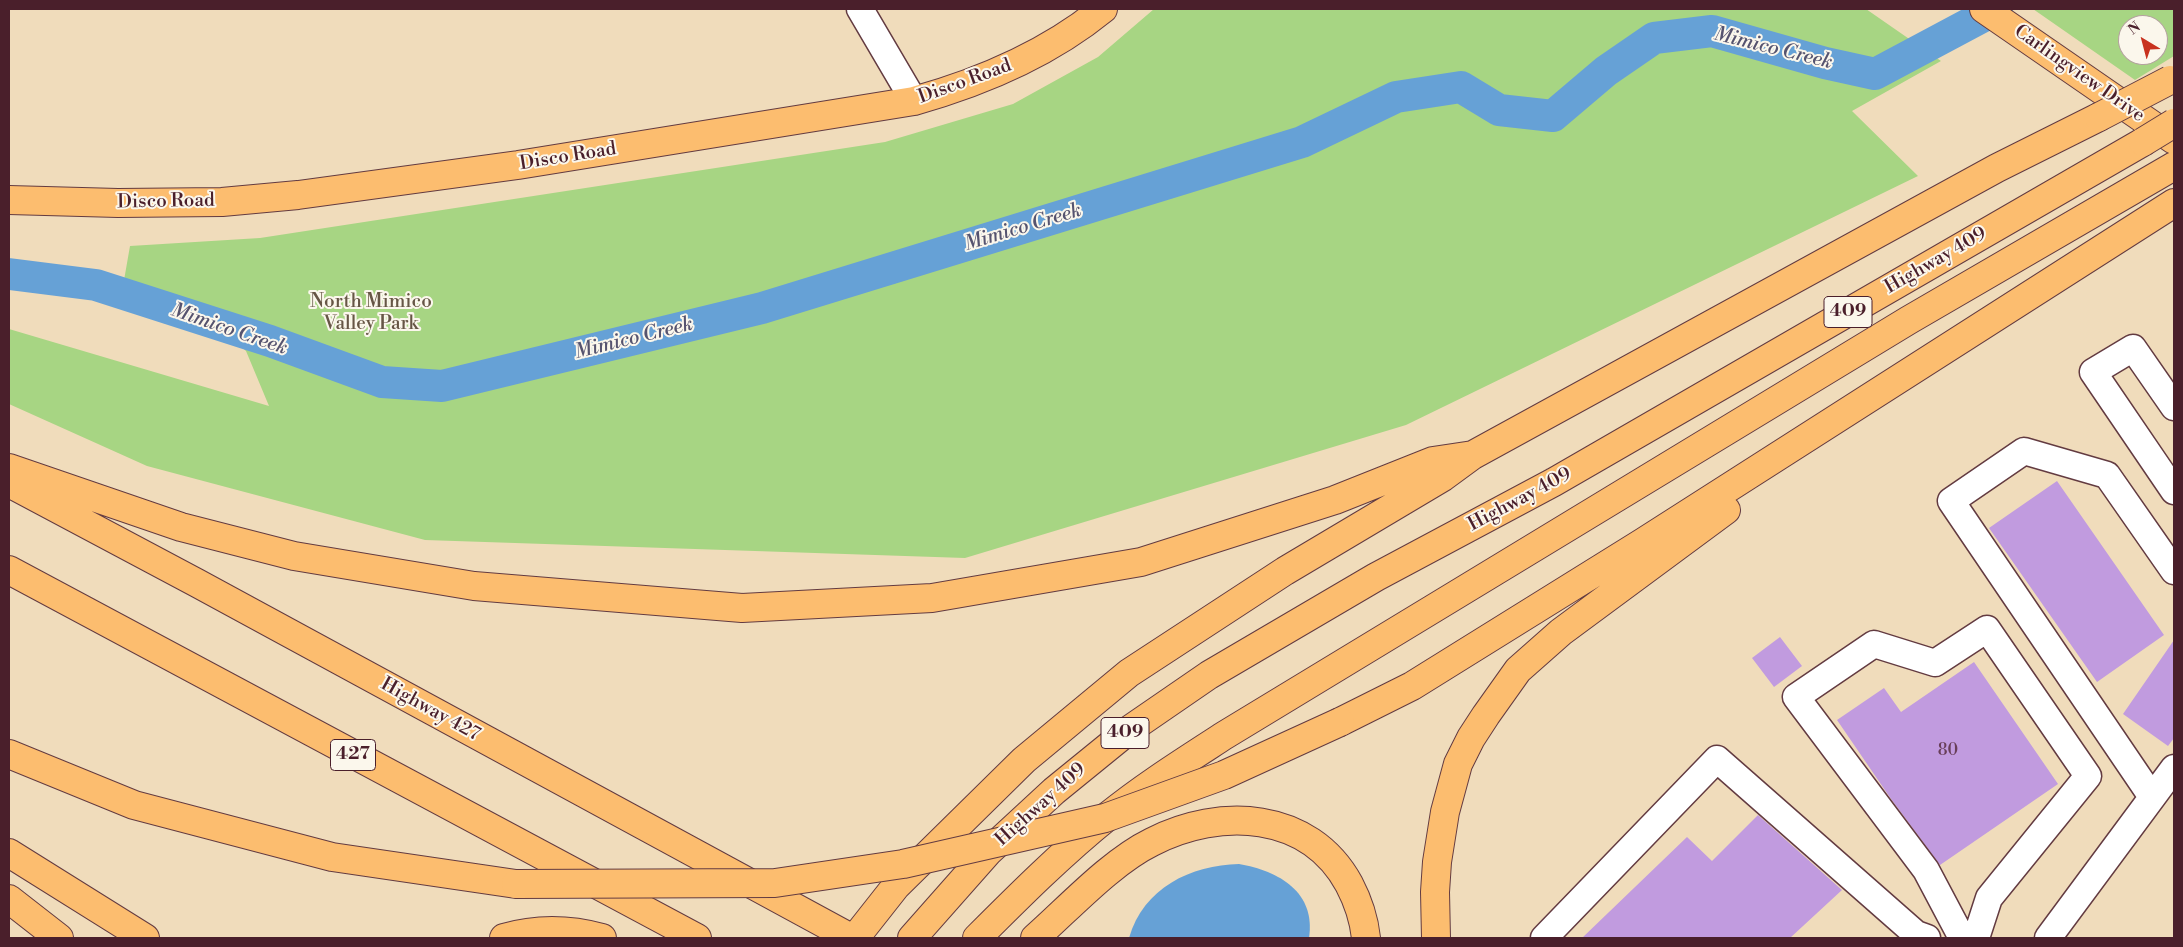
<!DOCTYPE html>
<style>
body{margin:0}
#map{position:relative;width:2183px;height:947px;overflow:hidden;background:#f0dcbb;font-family:"Libre Bodoni",serif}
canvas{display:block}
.frame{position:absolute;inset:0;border:10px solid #4a1f2b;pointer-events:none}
.north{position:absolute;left:2118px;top:15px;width:50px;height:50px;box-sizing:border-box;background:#fbf7ec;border:1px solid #b4a19f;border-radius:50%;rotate:323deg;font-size:14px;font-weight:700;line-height:20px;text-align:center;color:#4a1f2b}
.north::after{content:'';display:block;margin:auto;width:18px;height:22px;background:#c8321e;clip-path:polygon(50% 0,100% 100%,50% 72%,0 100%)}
</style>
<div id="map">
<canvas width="2183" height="947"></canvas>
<div class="frame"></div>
<div class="north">N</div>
</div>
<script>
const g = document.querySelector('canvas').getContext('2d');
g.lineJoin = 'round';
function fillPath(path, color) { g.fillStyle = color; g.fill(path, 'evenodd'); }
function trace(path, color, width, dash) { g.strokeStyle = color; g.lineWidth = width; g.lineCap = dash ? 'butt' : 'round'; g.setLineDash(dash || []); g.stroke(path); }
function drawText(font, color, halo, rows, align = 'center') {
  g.font = font + ' "Libre Bodoni",serif'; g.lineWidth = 4; g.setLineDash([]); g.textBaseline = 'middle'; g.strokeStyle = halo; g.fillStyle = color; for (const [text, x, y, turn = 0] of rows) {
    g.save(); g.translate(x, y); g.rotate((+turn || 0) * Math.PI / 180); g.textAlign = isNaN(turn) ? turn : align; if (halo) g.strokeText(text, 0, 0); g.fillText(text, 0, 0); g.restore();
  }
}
fillPath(new Path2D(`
 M1154 9H1866L1941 61 1852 111 1918 176 1406 425 965 558 425 540 147 466 9 404V329L269 406 246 351 203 311 123 286 130 246 260 238 885 142 1013 104 1098 57ZM1082 204 1070 223 417 395 1036 215Z
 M2033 9H2174V56L2135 80ZM2128 25H2158V55H2128Z`), '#a7d583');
fillPath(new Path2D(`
 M1239 864C1279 871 1316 892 1309 938H1129C1143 888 1191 865 1239 864Z`), '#66a1d6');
trace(new Path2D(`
 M9 274 96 285 270 341 382 382 442 386 762 308 1302 142 1396 97 1461 87 1499 110 1553 116 1606 71 1654 38 1712 31 1825 63 1875 74 1997 9`), '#66a1d6', 32);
fillPath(new Path2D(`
 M2057 481 2164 635 2097 682 1989 528Z
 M1780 637 1802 666 1774 687 1752 658Z
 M2174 640V738L2168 746 2123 714Z
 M1974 662 2058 784 1940 865 1891 799 1837 720 1884 688 1901 712Z
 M1758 815 1842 890 1790 938H1582L1687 837 1712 861Z`), '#c19bdf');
const minor = new Path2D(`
 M860 9 914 101
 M2174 407 2133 348 2093 372 2174 491
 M2152 797 1951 501 2024 451 2107 475 2174 571
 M1544 938 1717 759 1916 934 1927 938
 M1962 938 1926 870 1796 697 1874 644 1935 663 1987 629 2088 776 1989 898 1976 938
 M2048 938 2174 768`);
const major = new Path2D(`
 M1984 9 2174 140
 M9 200 118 203 222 202 298 195 518 165 914 101C982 82 1048 54 1103 9`);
const highway = new Path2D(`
 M9 468 181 527 294 556 474 586 742 608 932 598 1141 562 1335 500 1433 461 1473 455
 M9 483 197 583 851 938
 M9 570 697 938
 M1340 722 1412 686 1642 543 2174 203
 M9 754 134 805 332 857 516 884
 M9 853 145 938
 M9 899 59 938
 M504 938C538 928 569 929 602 938
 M855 938 896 886 1024 760 1129 673 1285 571 1443 477 1473 455 1997 168 2099 117
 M912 938 988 852 1054 791 1129 730 1209 675 1376 577 1554 482 2143 142
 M977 938C1019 896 1062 853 1108 816 1145 786 1185 761 1225 735L1909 320 2174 166
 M1035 938C1069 908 1111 862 1152 842 1220 807 1309 811 1349 884 1358 901 1364 919 1366 938
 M1436 938 1435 892 1437 862 1445 812 1458 764 1471 738 1486 715 1518 670 1561 632 1726 510`);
trace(minor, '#633b41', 29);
trace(major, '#633b41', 30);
trace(highway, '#633b41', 30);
trace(minor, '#fff', 26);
trace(major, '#fcbd6f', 28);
trace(highway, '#fcbd6f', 28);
const highwayBridge = new Path2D(`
 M2099 117 2170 80
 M2143 142 2174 123
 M516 884 775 883 903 864 1105 818 1224 775 1340 722`);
trace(highwayBridge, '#633b41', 30, []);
trace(highwayBridge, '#fcbd6f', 28);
drawText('16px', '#683e58', null, [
 ["80",1948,751]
]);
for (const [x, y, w] of [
 [1848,312,48],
 [1125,733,48],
 [353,755,45]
]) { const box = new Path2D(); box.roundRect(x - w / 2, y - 15.5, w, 31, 4); g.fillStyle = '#fbf7ec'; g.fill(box); trace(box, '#4a1f2b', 1); }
drawText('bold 18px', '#4a1f2b', null, [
 ["409",1848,312],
 ["409",1125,733],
 ["427",353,755]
]);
drawText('19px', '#4a1f2b', '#fbf7ec', [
 ["Carlingview Drive",2079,74,35],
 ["Disco Road",965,82,-20],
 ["Disco Road",568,157,-9],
 ["Disco Road",166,202,-1],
 ["Highway 409",1936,261,-30],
 ["Highway 409",1520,500,-28],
 ["Highway 427",430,710,29],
 ["Highway 409",1041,805,-42]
]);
drawText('19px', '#665645', '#fbf7ec', [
 ["North Mimico",371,302],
 ["Valley Park",371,324]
]);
drawText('italic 20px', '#55536f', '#fbf7ec', [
 ["Mimico Creek",1773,49,14],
 ["Mimico Creek",1023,228,-17],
 ["Mimico Creek",229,330,19],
 ["Mimico Creek",634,339,-14]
]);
</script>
